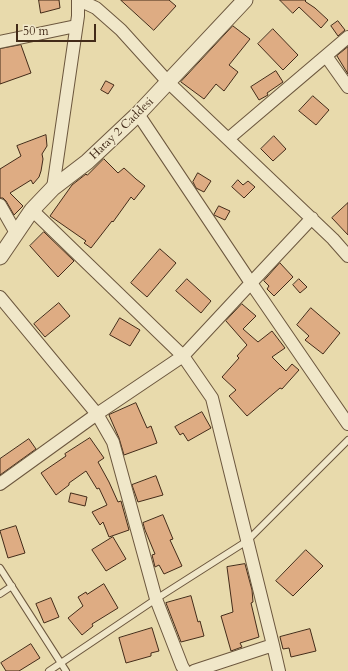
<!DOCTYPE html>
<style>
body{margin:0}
#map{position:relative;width:348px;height:671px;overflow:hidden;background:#e8daac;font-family:Cardo,serif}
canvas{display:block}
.scale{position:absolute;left:16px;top:24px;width:80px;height:18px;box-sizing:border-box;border:2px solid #432b19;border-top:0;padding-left:5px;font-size:12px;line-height:14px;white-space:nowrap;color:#432b19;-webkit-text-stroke:3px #f0e7c9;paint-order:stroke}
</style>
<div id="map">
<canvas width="348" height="671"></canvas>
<div class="scale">50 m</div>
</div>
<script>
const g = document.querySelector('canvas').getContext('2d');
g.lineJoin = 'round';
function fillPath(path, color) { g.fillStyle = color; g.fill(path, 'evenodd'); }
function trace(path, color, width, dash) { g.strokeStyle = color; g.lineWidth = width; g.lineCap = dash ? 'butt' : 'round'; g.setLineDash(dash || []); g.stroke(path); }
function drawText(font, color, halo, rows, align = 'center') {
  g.font = font + ' Cardo,serif'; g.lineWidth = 3; g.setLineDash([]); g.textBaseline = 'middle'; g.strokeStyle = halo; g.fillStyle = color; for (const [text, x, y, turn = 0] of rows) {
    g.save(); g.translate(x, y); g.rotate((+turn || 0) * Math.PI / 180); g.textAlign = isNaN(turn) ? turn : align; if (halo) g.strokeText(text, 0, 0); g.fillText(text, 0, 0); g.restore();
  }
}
const building = new Path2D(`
 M39 0H59L60 8 41 13Z
 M121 0H169L176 6 154 30Z
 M280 0H306L305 1 306 2 315 8 328 20 321 28 299 7 293 13Z
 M338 21 345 30 338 36 331 26Z
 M233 26 250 39 229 65 238 72 224 91 216 84 204 99 181 82Z
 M273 29 298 55 283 70 258 44Z
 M21 45 31 73 0 84V49Z
 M348 47V74L337 56Z
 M276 71 283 82 267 93 268 95 259 100 251 87Z
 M106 81 114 85 108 94 101 90Z
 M313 96 329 110 316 125 299 111Z
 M46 135 47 146 42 154 43 159 41 171 39 177 33 184 31 180 10 193 23 206 14 215 6 201 3 198H0V169L21 156 17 146Z
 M274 136 286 149 273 161 261 149Z
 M104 159 118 173 124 168 136 179 145 186 134 200 131 197 113 222 112 221 91 248 84 243 86 241 50 216 72 185 86 174 87 175Z
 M198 173 211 181 204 192 196 188 193 182Z
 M238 180 243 185 248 181 255 187 244 198 232 187Z
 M348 203V235L332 218Z
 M219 206 230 211 225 220 214 215Z
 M44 232 74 261 58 277 30 246Z
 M160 249 176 263 147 297 131 283Z
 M280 263 293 277 274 296 267 289 269 286 264 281Z
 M187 279 211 301 201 313 176 291Z
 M299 279 307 287 300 293 293 285Z
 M59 303 70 316 45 337 34 324Z
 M242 304 256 316 243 329 258 342 272 331 285 348 272 357 286 371 292 364 299 370 282 389 280 388 247 416 229 396 236 390 222 377 239 358 237 356 247 345 226 321Z
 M311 308 340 333 323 354 305 340 309 336 297 325Z
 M120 318 140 330 130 346 110 335Z
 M136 403 147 428 151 426 157 443 124 455 119 438 109 415Z
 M202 412 211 428 188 441 183 433 180 435 175 427Z
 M90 438 104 458 98 462 109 482 118 502 121 501 129 530 109 537 103 522 100 525 92 512 107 505 99 488 97 489 86 471 69 483V485L56 495 41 473 66 456 65 454Z
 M29 439 36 449 0 475V459Z
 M156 476 163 495 138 502 132 485Z
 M71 493 87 497 85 506 69 502Z
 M163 515 173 539 170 540 182 566 164 574 159 565 155 567 152 555 155 554 145 530 143 523Z
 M16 526 25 553 8 558 0 531Z
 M113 537 126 559 106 571 92 550Z
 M306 550 323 566 293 596 276 581Z
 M245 564 252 590 253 602 251 603 259 637 240 643 242 647 231 651 221 616 233 612 227 567Z
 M104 584 118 608 92 624 93 626 82 635 68 618 83 606 78 597 86 592 87 594Z
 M191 596 198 622 200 621 204 636 181 642 166 603Z
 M51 598 59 617 44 623 36 604Z
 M152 628 159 651 151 653V656L126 663 119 638Z
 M310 629 316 651 291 657 289 648 283 649 280 637Z
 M31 644 40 658 19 671H6L1 663Z`);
fillPath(building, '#deac83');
trace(building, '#432b19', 1);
const service = new Path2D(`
 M0 568 66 671
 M0 594 12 586
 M49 671 156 599 247 541 348 440`);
const minor = new Path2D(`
 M79 0 96 8 121 30 168 82 333 239 348 256
 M0 42 76 26
 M326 56 348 87
 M138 114 251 283 312 218
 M228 139 348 37
 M53 188 78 16V0
 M0 205 16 233
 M32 210 183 356 212 398 273 645 279 671
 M0 297 97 414 113 442 156 599 182 666 185 671
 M0 484 97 414 183 356 251 283 348 424
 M194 671 273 645`);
const tertiary = new Path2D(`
 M0 257 32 210 53 188 87 162 138 114 245 0`);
trace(service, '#6c573e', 8);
trace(minor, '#6c573e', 14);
trace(tertiary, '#6c573e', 17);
trace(service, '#f0e7c9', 6);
trace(minor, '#f0e7c9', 12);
trace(tertiary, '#f0e7c9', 15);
drawText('12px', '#432b19', '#f0e7c9', [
 ["Hatay 2 Caddesi",122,129,-44]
]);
</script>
